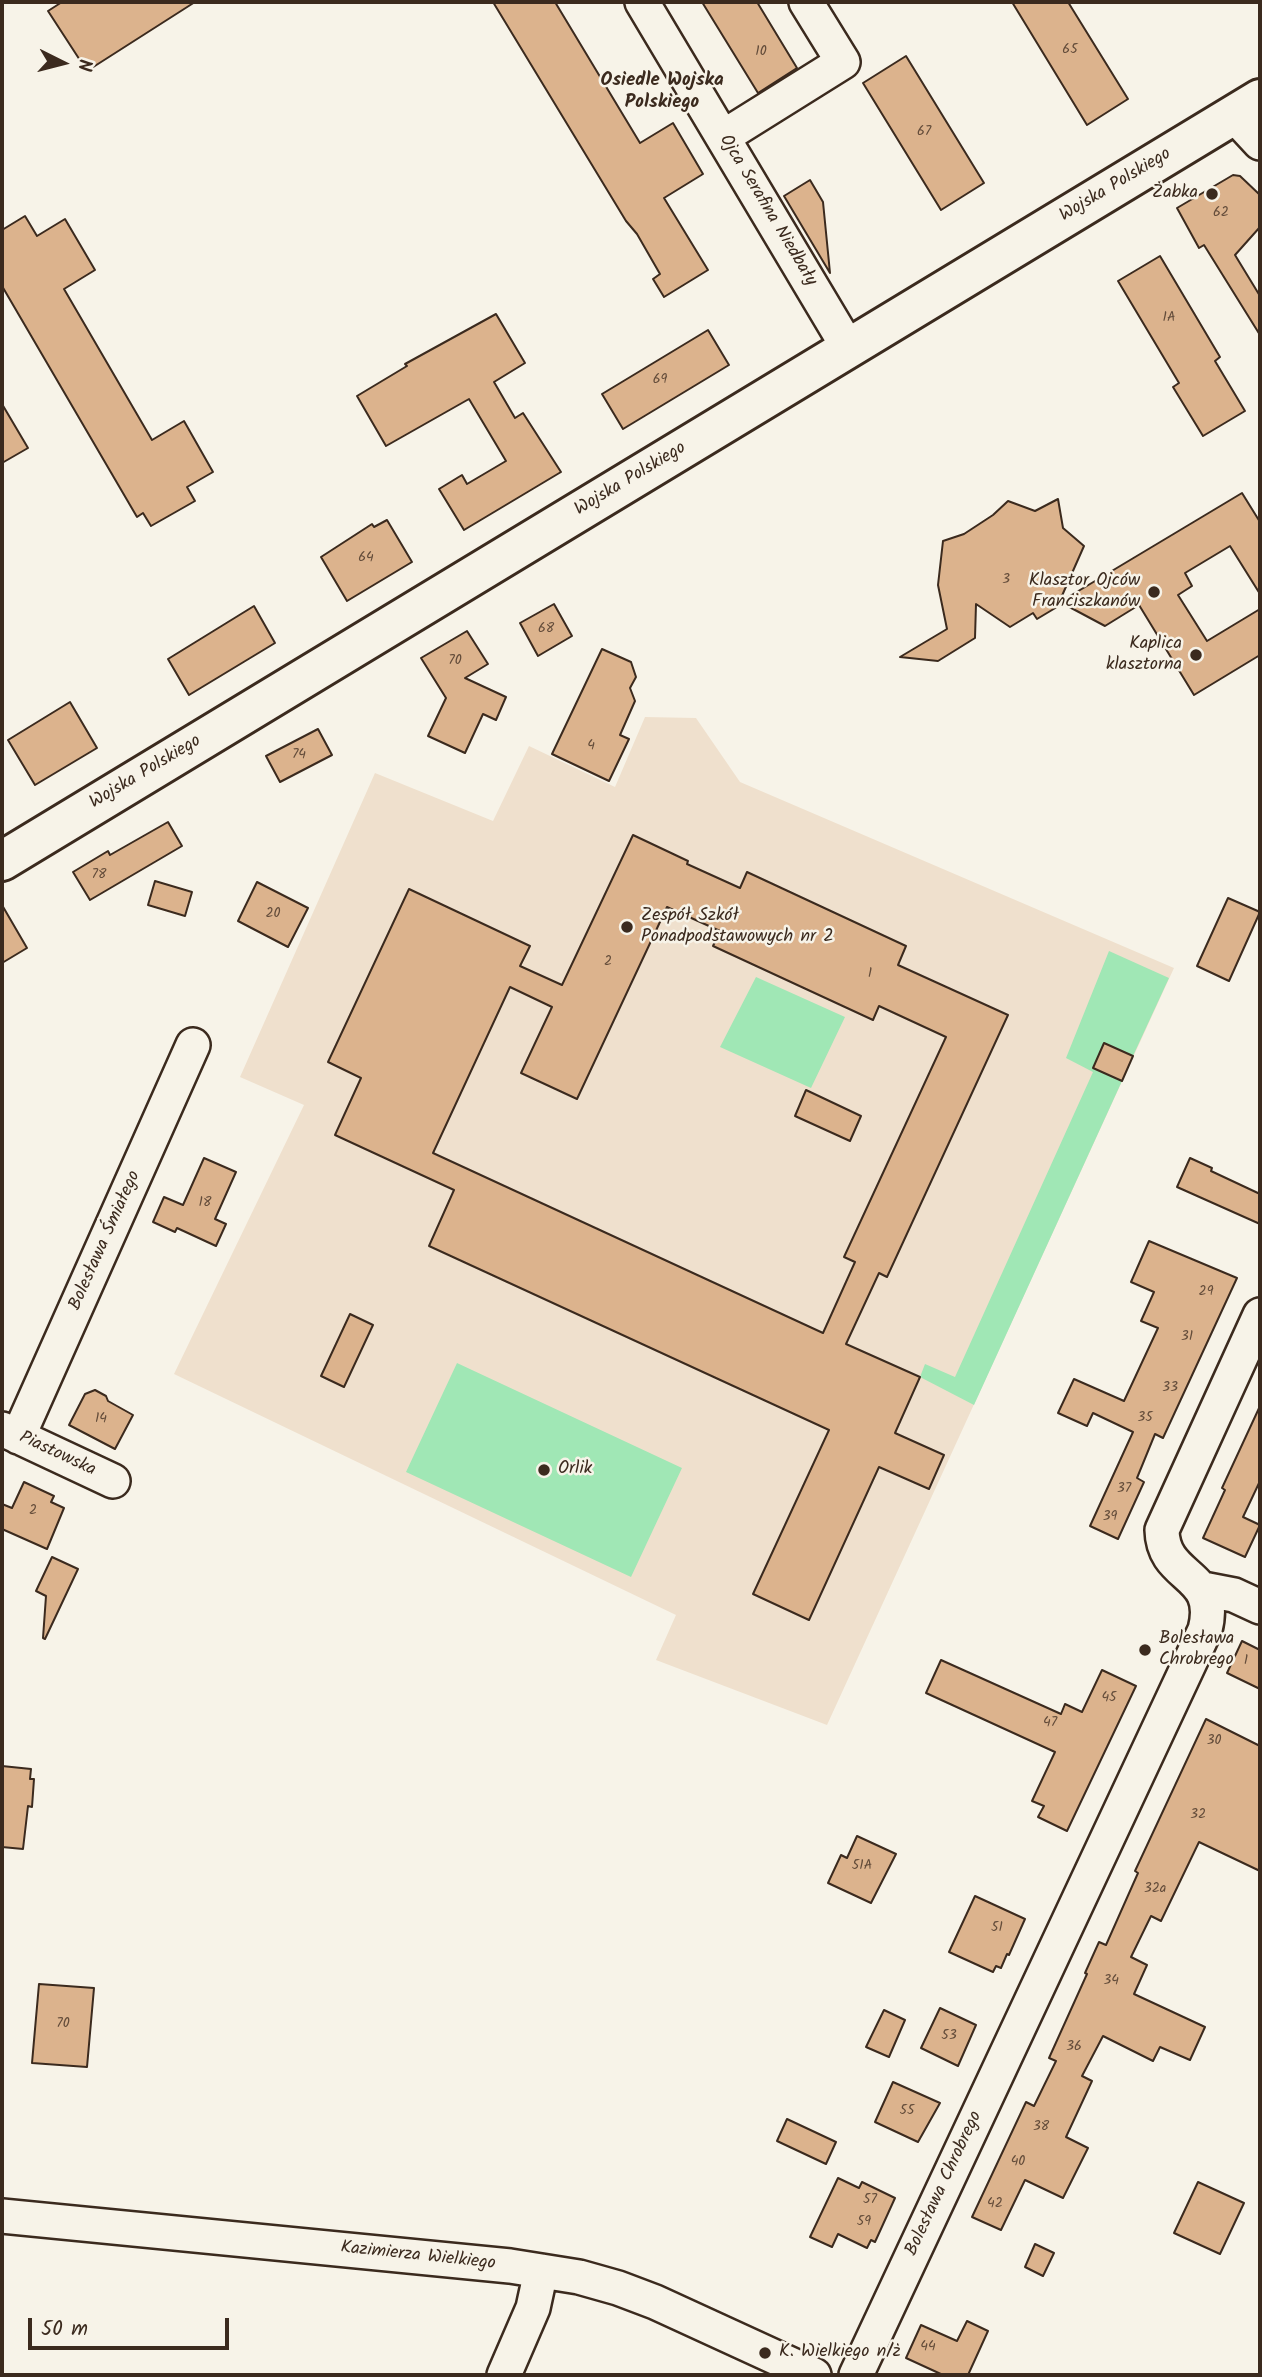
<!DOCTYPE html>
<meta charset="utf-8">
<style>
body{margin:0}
#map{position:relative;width:1262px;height:2377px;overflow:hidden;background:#f7f3e8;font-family:Kalam,sans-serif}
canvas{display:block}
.frame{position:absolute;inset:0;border:4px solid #3b2a1e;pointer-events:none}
.north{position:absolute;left:28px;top:28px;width:70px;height:70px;-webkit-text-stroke:5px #f7f3e8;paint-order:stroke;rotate:96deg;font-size:19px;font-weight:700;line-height:28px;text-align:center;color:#3b2a1e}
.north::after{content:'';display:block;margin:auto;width:24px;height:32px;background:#3b2a1e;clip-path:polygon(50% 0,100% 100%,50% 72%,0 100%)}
.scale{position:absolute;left:28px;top:2318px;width:201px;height:32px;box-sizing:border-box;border:4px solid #3b2a1e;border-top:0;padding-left:9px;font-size:21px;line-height:24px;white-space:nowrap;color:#3b2a1e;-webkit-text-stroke:5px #f7f3e8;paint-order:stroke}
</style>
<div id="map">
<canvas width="1262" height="2377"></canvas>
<div class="frame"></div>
<div class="north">N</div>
<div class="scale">50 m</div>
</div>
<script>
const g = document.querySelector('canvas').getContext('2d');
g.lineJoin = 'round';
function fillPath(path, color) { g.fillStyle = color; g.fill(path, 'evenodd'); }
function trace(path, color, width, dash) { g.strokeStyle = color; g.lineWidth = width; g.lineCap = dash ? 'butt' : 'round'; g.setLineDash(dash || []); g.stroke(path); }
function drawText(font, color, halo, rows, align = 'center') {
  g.font = font + ' Kalam,sans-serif'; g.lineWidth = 5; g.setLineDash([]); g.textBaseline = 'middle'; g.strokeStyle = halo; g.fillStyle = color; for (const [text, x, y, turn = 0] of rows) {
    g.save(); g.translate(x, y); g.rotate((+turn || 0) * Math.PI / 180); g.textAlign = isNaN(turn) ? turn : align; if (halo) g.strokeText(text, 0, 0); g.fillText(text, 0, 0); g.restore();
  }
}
fillPath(new Path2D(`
 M645 717 696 718 740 782 1174 968 827 1725 656 1660 676 1615 174 1374 304 1105 240 1077 375 773 493 821 529 746 615 787Z`), '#efe0cd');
fillPath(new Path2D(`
 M1109 951 1169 978 1133 1056 1104 1043 1093 1067 1122 1081 974 1405 920 1377 925 1364 955 1377 1093 1072 1066 1058Z
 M756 977 845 1017 811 1088 720 1047Z
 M457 1363 682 1468 631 1577 406 1472Z`), '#a0e7b5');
const building = new Path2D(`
 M62 2H195L87 71 48 11Z
 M493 2H555L640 143 673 123 703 174 664 198 708 270 664 297 653 279 660 274 637 234 626 221Z
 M702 2H757L797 68 758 93Z
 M1012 2H1068L1128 99 1087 125Z
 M906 56 984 183 941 210 863 83Z
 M1233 175 1240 176 1260 195V227L1235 255 1260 296V335L1204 245 1199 248 1177 208Z
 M810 180 823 202 830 273 784 196Z
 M25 216 37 236 65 219 95 270 64 289 152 440 184 421 213 472 187 487 195 501 151 526 143 513 137 517 2 286V230Z
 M1160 256 1220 357 1215 361 1245 411 1203 436 1173 387 1179 383 1118 281Z
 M496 314 525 363 494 382 515 418 523 413 561 472 464 530 439 489 462 475 467 484 506 461 469 399 386 446 357 396 407 366 405 364Z
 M708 330 729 365 623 429 602 394Z
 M2 404 28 448 2 463Z
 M1242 493 1260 522V594L1230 546 1185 573 1192 586 1178 595 1207 641 1260 609V655L1194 695 1139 605 1105 626 1060 602Z
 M1058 499 1063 528 1084 546 1057 607 1037 619 1033 613 1010 627 976 604 975 638 938 661 900 657 947 629 938 585 943 541 964 534 993 515 1008 501 1035 511Z
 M387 520 412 562 347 601 321 557 372 524 374 527Z
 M554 604 572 636 538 656 520 623Z
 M254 606 275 643 189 695 168 659Z
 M467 631 488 664 465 678 506 697 496 720 483 714 465 753 428 736 446 698 421 658Z
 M602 649 631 662 636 677 630 688 635 701 620 735 629 739 609 781 552 754Z
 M70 702 97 748 35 785 8 740Z
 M318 729 332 755 280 782 266 756Z
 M168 822 182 846 90 900 73 872 108 851 110 855Z
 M633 835 688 861 687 864 740 888 747 872 906 946 898 965 1008 1015 887 1277 879 1273 846 1344 920 1377 895 1433 944 1455 929 1489 879 1467 809 1620 753 1594 829 1430 429 1246 454 1190 335 1135 361 1078 328 1062 409 889 530 946 520 966 562 985ZM667 907 720 931 713 946 873 1020 879 1006 946 1037 844 1257 855 1262 823 1333 433 1153 510 987 552 1007 521 1073 577 1099Z
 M155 881 192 892 185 916 148 905Z
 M257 882 308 908 288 947 238 921Z
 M1228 898 1260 912 1229 981 1197 966Z
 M2 905 27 948 2 963Z
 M1104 1043 1133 1056 1122 1081 1093 1068Z
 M806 1090 861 1116 850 1141 795 1116Z
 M204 1158 236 1172 215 1219 226 1224 216 1246 177 1228 175 1232 153 1222 164 1197 183 1205Z
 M1190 1158 1212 1168 1211 1171 1260 1194V1224L1177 1187Z
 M1149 1241 1237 1278 1163 1438 1155 1434 1137 1478 1144 1482 1118 1539 1090 1526 1133 1432 1093 1413 1087 1426 1058 1413 1074 1379 1124 1401 1158 1328 1141 1321 1154 1292 1131 1282Z
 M350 1314 373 1325 344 1387 321 1376Z
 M95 1390 106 1396 108 1401 133 1415 115 1449 69 1425 85 1394Z
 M1260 1406V1481L1243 1517 1260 1525 1245 1557 1203 1538 1225 1490 1222 1488Z
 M24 1482 54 1496 51 1502 64 1508 47 1549 2 1529V1504L12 1508Z
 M52 1557 78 1569 45 1639 43 1638 46 1596 36 1591Z
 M1242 1641 1260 1650V1689L1227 1673Z
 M941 1660 1061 1714 1065 1704 1082 1712 1102 1670 1136 1686 1067 1831 1038 1817 1044 1806 1032 1801 1055 1752 926 1693Z
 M1206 1719 1260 1746V1871L1199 1842 1161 1921 1151 1916 1131 1957 1147 1965 1134 1994 1205 2027 1190 2060 1160 2047 1153 2061 1103 2036 1082 2076 1092 2081 1066 2137 1088 2148 1063 2198 1025 2180 1001 2230 972 2217 1026 2102 1034 2106 1056 2061 1049 2058 1087 1974 1085 1973 1099 1942 1106 1945 1138 1873 1135 1871Z
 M2 1766 31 1769 30 1779H34L32 1807 28 1806 23 1849 2 1847Z
 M857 1836 896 1854 871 1903 828 1883 841 1855 847 1858Z
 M975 1896 1025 1919 1009 1955 1007 1954 1001 1968 996 1966 993 1972 949 1952Z
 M39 1984 94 1988 87 2067 32 2063Z
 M940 2008 976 2025 958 2066 921 2048Z
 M884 2010 905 2020 889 2057 866 2047Z
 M893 2082 940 2103 918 2142 875 2122Z
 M787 2119 836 2142 826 2164 777 2141Z
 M838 2178 859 2188 862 2182 895 2198 875 2242 871 2240 867 2248 838 2234 832 2247 810 2237Z
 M1198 2182 1244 2203 1220 2254 1174 2233Z
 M1035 2244 1054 2253 1043 2276 1025 2267Z
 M967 2321 988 2331 968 2375H943L906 2358 921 2325 957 2341Z`);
fillPath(building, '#dcb38d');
trace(building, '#3b2a1e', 2);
const street = new Path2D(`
 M642 2 849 349
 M1234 115 1260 143
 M723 137 843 62 806 2
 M2 1429 113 1481
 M18 1437 193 1045
 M1203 1589 1234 1595 1260 1607
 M2 2216 510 2266 579 2277 618 2288 655 2302 814 2375
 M504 2375 533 2308 541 2271
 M856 2375 1205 1630C1220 1571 1163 1581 1162 1530L1260 1315`);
const secondary = new Path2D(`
 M2 861 1260 99`);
trace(street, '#3b2a1e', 38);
trace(secondary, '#3b2a1e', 44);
trace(street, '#f7f3e8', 33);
trace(secondary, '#f7f3e8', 38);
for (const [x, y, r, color] of [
 [1212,194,7,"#3b2a1e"],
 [1154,592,7,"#3b2a1e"],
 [1196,655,7,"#3b2a1e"],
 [627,927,7,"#3b2a1e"],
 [544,1470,7,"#3b2a1e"],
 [1145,1650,7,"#3b2a1e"],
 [765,2353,7,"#3b2a1e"]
]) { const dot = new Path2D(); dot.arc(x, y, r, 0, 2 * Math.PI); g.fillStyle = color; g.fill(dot); trace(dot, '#f7f3e8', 2.5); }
drawText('14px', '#634c3a', null, [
 ["65",1070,51],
 ["10",761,53],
 ["67",924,133],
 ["62",1221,214],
 ["1A",1169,319],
 ["69",660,381],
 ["64",366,559],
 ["3",1006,581],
 ["68",546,630],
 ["70",455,662],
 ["4",591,747],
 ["74",299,756],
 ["78",99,876],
 ["20",273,915],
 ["2",608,963],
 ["1",870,975],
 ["18",205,1204],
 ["29",1206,1293],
 ["31",1187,1338],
 ["33",1170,1389],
 ["35",1145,1419],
 ["14",101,1420],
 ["37",1124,1490],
 ["2",33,1512],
 ["39",1110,1518],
 ["1",1246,1662],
 ["45",1109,1699],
 ["47",1050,1724],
 ["30",1214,1742],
 ["32",1198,1816],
 ["51A",862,1867],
 ["32a",1155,1890],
 ["51",997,1929],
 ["34",1111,1982],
 ["70",63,2025],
 ["53",949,2037],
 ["36",1074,2048],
 ["55",907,2112],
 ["38",1041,2128],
 ["40",1018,2163],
 ["57",870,2201],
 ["42",995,2205],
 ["59",864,2223],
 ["44",928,2348]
]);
drawText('18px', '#3b2a1e', '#f7f3e8', [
 ["Wojska Polskiego",1116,186,-31],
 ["Ojca Serafina Niedbały",767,211,59],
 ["Wojska Polskiego",631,480,-31],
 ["Wojska Polskiego",146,773,-31],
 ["Bolesława Śmiałego",106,1241,-66],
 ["Piastowska",57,1455,25],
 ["Bolesława Chrobrego",945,2184,-65],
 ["Kazimierza Wielkiego",418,2257,6]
]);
drawText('18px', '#3b2a1e', '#f7f3e8', [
 ["Żabka",1198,194,"right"],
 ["Klasztor Ojców",1140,582,"right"],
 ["Franciszkanów",1140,603,"right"],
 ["Kaplica",1182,645,"right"],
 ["klasztorna",1182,666,"right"],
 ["Zespół Szkół",641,917],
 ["Ponadpodstawowych nr 2",641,938],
 ["Orlik",558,1470],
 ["Bolesława",1159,1640],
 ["Chrobrego",1159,1661],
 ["K. Wielkiego n/ż",779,2353]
], 'left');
drawText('bold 19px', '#3b2a1e', '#f7f3e8', [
 ["Osiedle Wojska",662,82],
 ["Polskiego",662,104]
]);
</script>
